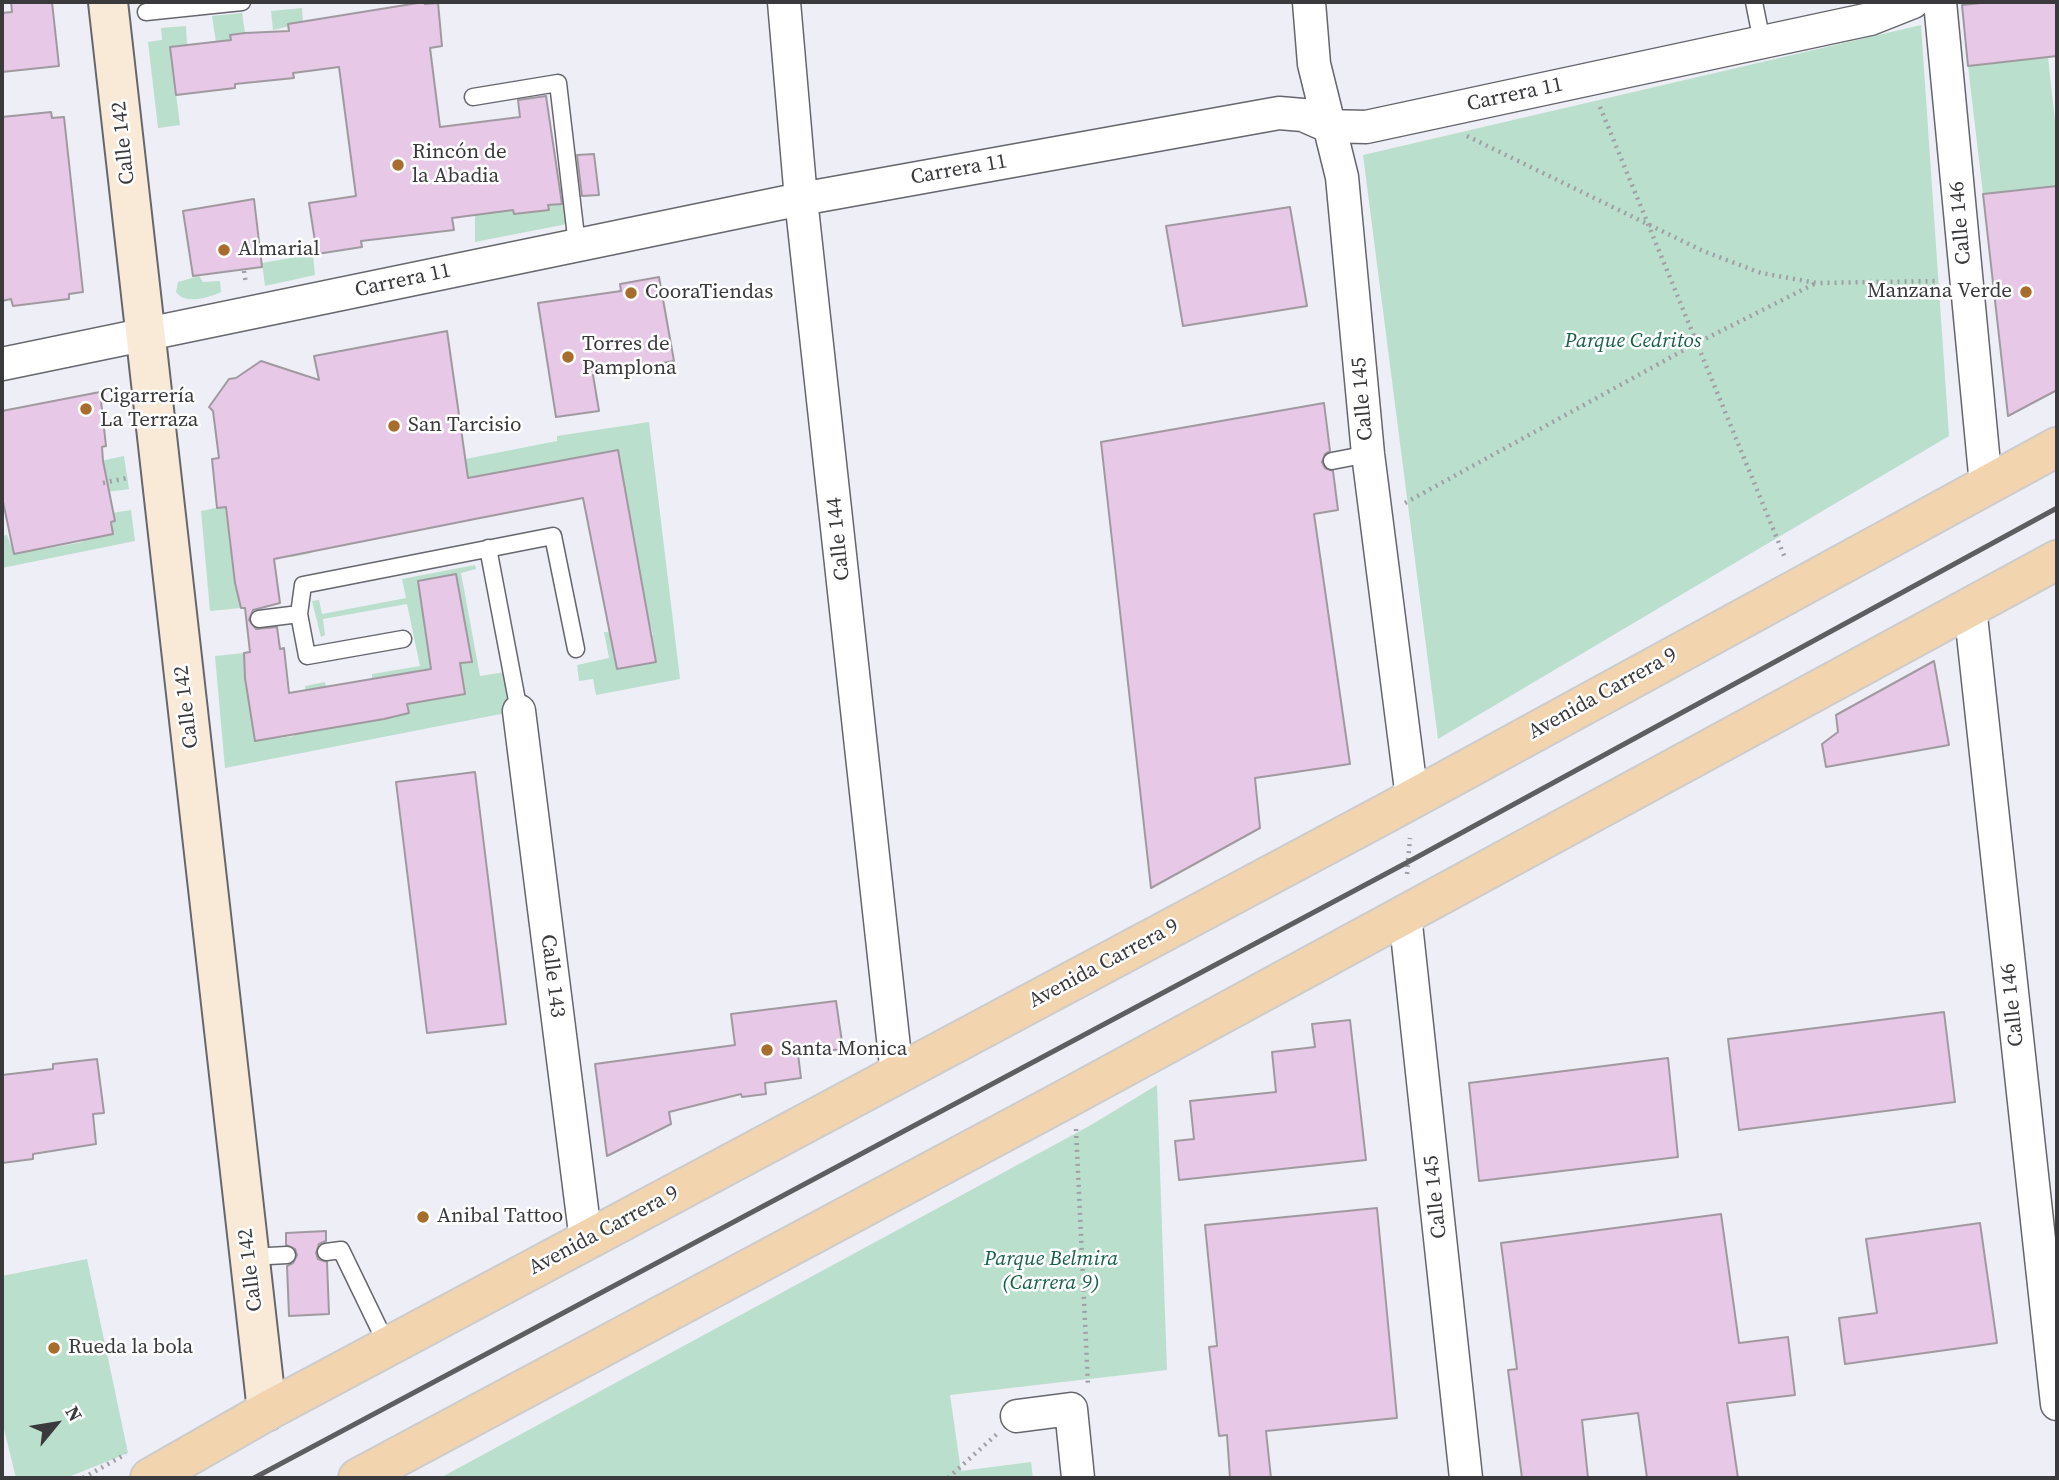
<!DOCTYPE html>
<meta charset="utf-8">
<style>
body{margin:0}
#map{position:relative;width:2059px;height:1480px;overflow:hidden;background:#eeeef6;font-family:"Source Serif 4",serif}
canvas{display:block}
.frame{position:absolute;inset:0;border:4px solid #3a3a3d;pointer-events:none}
.north{position:absolute;left:21px;top:1389px;width:70px;height:70px;-webkit-text-stroke:5px #fff;paint-order:stroke;rotate:60deg;font-size:19px;font-weight:700;line-height:28px;text-align:center;color:#3a3a3d}
.north::after{content:'';display:block;margin:auto;width:24px;height:32px;background:#3a3a3d;clip-path:polygon(50% 0,100% 100%,50% 72%,0 100%)}
</style>
<div id="map">
<canvas width="2059" height="1480"></canvas>
<div class="frame"></div>
<div class="north">N</div>
</div>
<script>
const g = document.querySelector('canvas').getContext('2d');
g.lineJoin = 'round';
function fillPath(path, color) { g.fillStyle = color; g.fill(path, 'evenodd'); }
function trace(path, color, width, dash) { g.strokeStyle = color; g.lineWidth = width; g.lineCap = dash ? 'butt' : 'round'; g.setLineDash(dash || []); g.stroke(path); }
function drawText(font, color, halo, rows, align = 'center') {
  g.font = font + ' "Source Serif 4",serif'; g.lineWidth = 5; g.setLineDash([]); g.textBaseline = 'middle'; g.strokeStyle = halo; g.fillStyle = color; for (const [text, x, y, turn = 0] of rows) {
    g.save(); g.translate(x, y); g.rotate((+turn || 0) * Math.PI / 180); g.textAlign = isNaN(turn) ? turn : align; if (halo) g.strokeText(text, 0, 0); g.fillText(text, 0, 0); g.restore();
  }
}
fillPath(new Path2D(`
 M302 8 303 23 273 30 271 11Z
 M242 13 245 33 230 35 231 40 216 42 212 16Z
 M1921 25 1949 436 1438 739 1363 155Z
 M186 26 187 45 170 47 180 125 158 128 148 42 162 40 161 28Z
 M2048 57 2057 140V186L1983 194 1968 66Z
 M565 203 567 224 475 242V215L513 210 514 214 549 210 548 205Z
 M313 254 315 275 265 286 262 263Z
 M199 276 203 282 220 281 221 292C208 298 185 305 176 292L178 282Z
 M649 422 680 679 596 695 593 679 579 681 577 665 609 658 604 632 653 635 643 599 618 450 496 472 308 554 291 557 290 553 274 554 237 582 241 608 210 611 201 511 557 441V436Z
 M124 456 129 489C87 497 44 486 2 496V482Z
 M131 510 135 541 2 568V536L7 535 14 554 43 545 44 549 83 542V537L113 534 112 513Z
 M475 565 476 569 461 573 480 676 505 672 511 712 225 768 215 656 244 653 255 741 294 736 289 698 306 696 305 686 325 682 326 686 315 689 347 725 408 713 407 704 465 694 462 677 455 664 472 661 456 574 418 581 433 668 404 686 402 674 372 679V674L420 666 407 604 323 619 325 635 321 637 312 601 319 600 322 614 406 598 402 579Z
 M1157 1085 1167 1370 950 1395 961 1471 1031 1462 1033 1478H440L1091 1125Z
 M87 1259 128 1453 66 1478H16L2 1421V1276Z`), '#badfcd');
const building = new Path2D(`
 M11 2H52L59 66 2 72V13L12 12Z
 M424 2 425 4 438 3 442 46 430 48 440 127 520 117 518 100 546 96 562 204 548 205 549 210 514 214 513 210 452 218 454 230 361 241 362 247 317 254 309 203 356 196 339 67 293 73 294 78 235 84V88L176 95 170 47 231 40 230 35 245 33 289 31 288 24Z
 M1990 2H2057V56L1968 66 1962 5Z
 M51 112 52 118 64 117 83 292 69 294V299L13 306 11 299 2 301V117Z
 M594 154 599 195 582 196 577 155Z
 M2057 186V390L2008 416 1983 194Z
 M254 199 262 267 193 276 183 211Z
 M1290 207 1307 306 1183 326 1166 226Z
 M659 277 674 361 593 375 599 411 556 417 538 303 621 291 620 284Z
 M447 331 468 478 618 450 656 662 617 669 583 498 480 518 274 559 280 603 253 610 249 620 256 629 277 627 280 649 284 648 289 693 431 669 418 581 456 574 472 662 460 663 465 694 407 704 409 713 384 719 255 741 245 678 244 653 250 652 245 608H241L235 583 226 507 217 508 212 459 219 458 213 411 209 407 229 379 236 378 261 361 319 380 314 356Z
 M100 392 106 446 102 447 103 461 115 521 111 522 113 534 14 554 2 497V411Z
 M1324 403 1330 451 1325 454 1322 462 1325 468 1333 471 1338 510 1314 514 1350 764 1255 778 1260 828 1151 888 1101 442Z
 M1934 661 1949 745 1826 767 1822 744 1838 732 1836 715Z
 M475 772 506 1024 427 1033 396 782Z
 M836 1001 843 1049 798 1054 801 1078 765 1083 766 1094 742 1097 741 1094 669 1112 671 1124 607 1156 595 1064 735 1045 731 1014Z
 M1944 1012 1955 1102 1739 1130 1728 1039Z
 M1350 1020 1366 1160 1179 1180 1175 1141 1194 1139 1190 1101 1276 1092 1272 1052 1315 1047 1312 1024Z
 M1668 1058 1678 1157 1479 1181 1469 1083Z
 M97 1059 104 1113 93 1114 96 1144 33 1154V1159L2 1163V1075L53 1069V1064Z
 M1377 1208 1397 1418 1266 1431 1271 1478H1230L1227 1435 1219 1436 1209 1347 1217 1346 1205 1225Z
 M1721 1214 1739 1343 1788 1337 1795 1395 1727 1403 1738 1478H1647L1638 1413 1582 1420 1588 1478H1522L1508 1370 1517 1369 1501 1243Z
 M1980 1223 1997 1343 1845 1364 1839 1318 1877 1313 1866 1239Z
 M326 1231V1241L319 1244 316 1253 318 1259 327 1262 329 1314 289 1316 287 1266 293 1263 297 1255 295 1249 286 1245V1233Z`);
fillPath(building, '#e7c8e7');
trace(building, '#a09aa0', 2);
const lane = new Path2D(`
 M1754 2 1762 42
 M146 12 242 2
 M473 97 558 83 577 245
 M1332 461 1368 454
 M488 548 519 711
 M299 614 303 585 553 536 576 649
 M259 619 299 614 307 656 403 639
 M326 1252 341 1250 388 1347
 M250 1257 287 1255`);
const street = new Path2D(`
 M784 2 801 199 897 1075
 M1309 2 1314 64 1342 177 1368 454 1412 798
 M1940 2 1986 485
 M2 364 801 199 1279 113 1303 115 1328 126 1366 127 1870 19 1913 2
 M1970 607 2057 1404
 M519 711 586 1241
 M1405 915 1466 1478
 M1017 1416 1071 1409 1078 1478`);
const secondary = new Path2D(`
 M108 2 267 1411`);
const primary = new Path2D(`
 M150 1478 267 1411 1392 810 2057 447
 M358 1478 1062 1101 2057 560`);
trace(lane, '#66666d', 19);
trace(street, '#66666d', 35);
trace(secondary, '#66666d', 42);
trace(primary, '#cccccd', 42);
trace(new Path2D(`
 M1600 107 1785 558
 M1467 136 1703 251 1761 273 1817 283 1938 281
 M244 271 246 284
 M103 483 127 478
 M1405 503 1695 344 1816 283
 M1407 874 1410 838
 M1076 1129 1088 1386
 M83 1478 126 1454
 M948 1478 997 1434`), '#9f9fa5', 4.5, [2, 5]);
trace(lane, '#fff', 16);
trace(street, '#fff', 32);
trace(secondary, '#f8ead6', 38);
trace(primary, '#f2d4ae', 38);
trace(new Path2D(`
 M254 1478 1408 862 2057 508`), '#5e5e62', 5);
for (const [x, y, r, color] of [
 [398,165,7,"#a76d2c"],
 [224,250,7,"#a76d2c"],
 [2026,292,7,"#a76d2c"],
 [631,293,7,"#a76d2c"],
 [568,357,7,"#a76d2c"],
 [86,409,7,"#a76d2c"],
 [394,426,7,"#a76d2c"],
 [767,1050,7,"#a76d2c"],
 [423,1217,7,"#a76d2c"],
 [54,1348,7,"#a76d2c"]
]) { const dot = new Path2D(); dot.arc(x, y, r, 0, 2 * Math.PI); g.fillStyle = color; g.fill(dot); trace(dot, '#fff', 2.5); }
drawText('21px', '#3a3a3d', '#fff', [
 ["Carrera 11",1515,95,-12],
 ["Calle 142",124,143,-96],
 ["Carrera 11",959,170,-10],
 ["Calle 146",1961,223,-95],
 ["Carrera 11",403,281,-12],
 ["Calle 145",1363,399,-95],
 ["Calle 144",839,539,-96],
 ["Avenida Carrera 9",1603,694,-29],
 ["Calle 142",187,707,-97],
 ["Avenida Carrera 9",1104,964,-28],
 ["Calle 143",552,976,83],
 ["Calle 146",2013,1005,-96],
 ["Calle 145",1436,1197,-96],
 ["Avenida Carrera 9",604,1231,-28],
 ["Calle 142",251,1270,-97]
]);
drawText('21px', '#3a3a3d', '#fff', [
 ["Rincón de",412,153],
 ["la Abadia",412,177],
 ["Almarial",238,250],
 ["Manzana Verde",2012,292,"right"],
 ["CooraTiendas",645,293],
 ["Torres de",582,345],
 ["Pamplona",582,369],
 ["Cigarrería",100,397],
 ["La Terraza",100,421],
 ["San Tarcisio",408,426],
 ["Santa Monica",781,1050],
 ["Anibal Tattoo",437,1217],
 ["Rueda la bola",68,1348]
], 'left');
drawText('italic 21px', '#176147', '#fff', [
 ["Parque Cedritos",1633,342],
 ["Parque Belmira",1051,1260],
 ["(Carrera 9)",1051,1284]
]);
</script>
